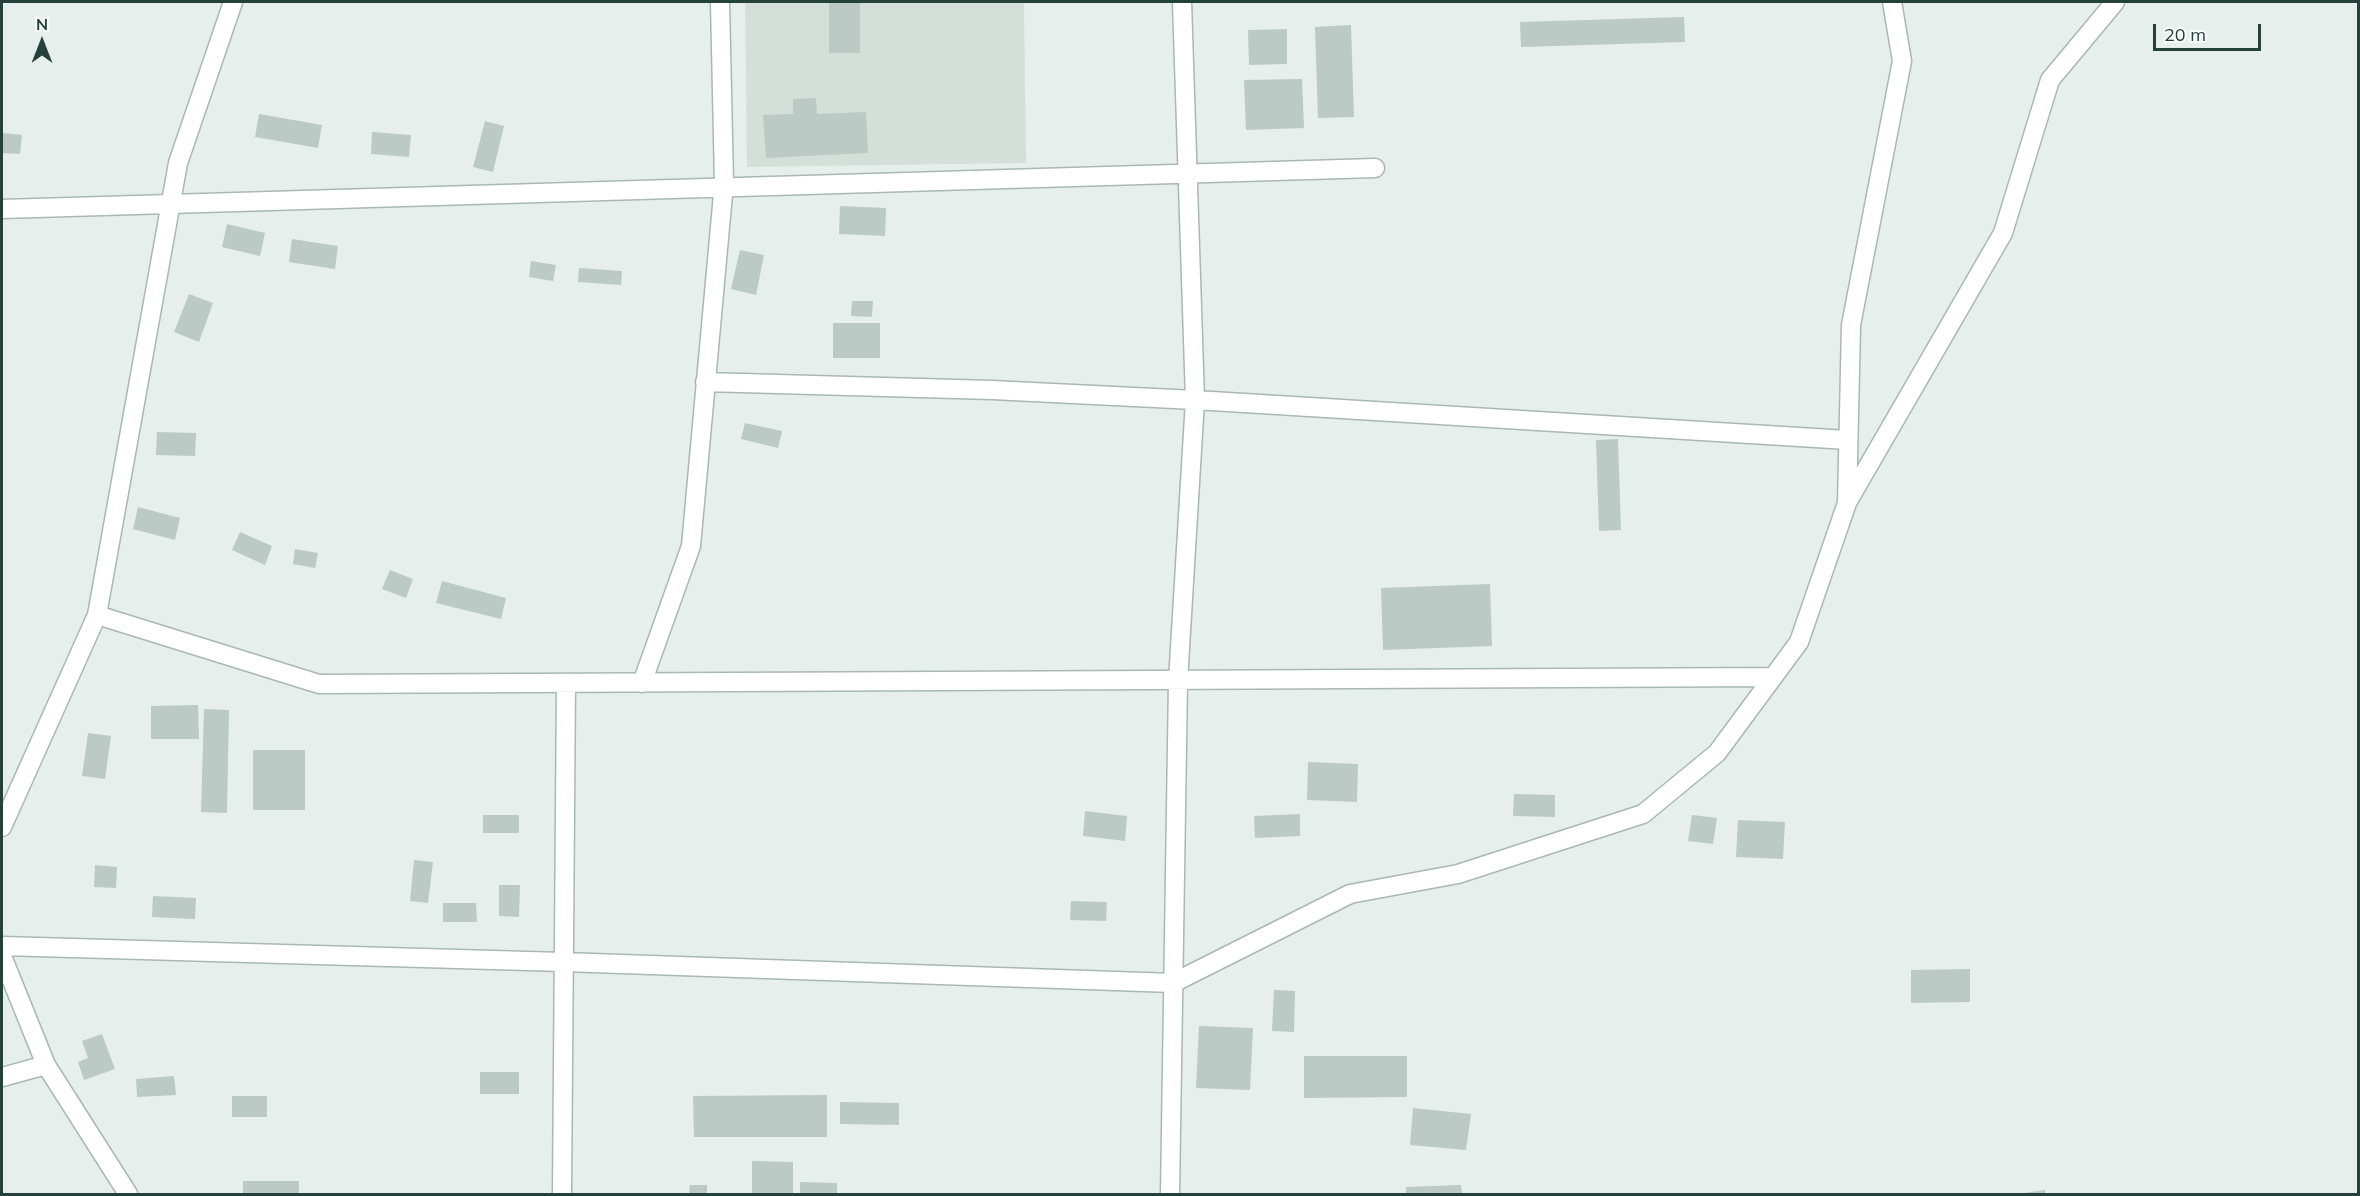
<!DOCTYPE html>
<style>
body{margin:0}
#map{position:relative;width:2360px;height:1196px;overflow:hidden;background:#e6efeb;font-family:Mulish,sans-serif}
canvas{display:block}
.frame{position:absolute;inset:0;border:3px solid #24423a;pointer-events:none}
.north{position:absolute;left:12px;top:12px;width:60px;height:60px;-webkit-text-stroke:4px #f7fbf9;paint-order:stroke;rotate:0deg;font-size:16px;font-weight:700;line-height:24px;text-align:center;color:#24423a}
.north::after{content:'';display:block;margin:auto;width:21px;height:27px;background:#24423a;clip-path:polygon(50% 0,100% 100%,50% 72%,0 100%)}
.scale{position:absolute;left:2153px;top:24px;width:108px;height:27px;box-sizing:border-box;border:3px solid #24423a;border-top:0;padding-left:8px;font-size:18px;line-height:21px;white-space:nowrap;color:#24423a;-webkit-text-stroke:4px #f7fbf9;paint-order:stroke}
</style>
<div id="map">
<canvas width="2360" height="1196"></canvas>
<div class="frame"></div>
<div class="north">N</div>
<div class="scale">20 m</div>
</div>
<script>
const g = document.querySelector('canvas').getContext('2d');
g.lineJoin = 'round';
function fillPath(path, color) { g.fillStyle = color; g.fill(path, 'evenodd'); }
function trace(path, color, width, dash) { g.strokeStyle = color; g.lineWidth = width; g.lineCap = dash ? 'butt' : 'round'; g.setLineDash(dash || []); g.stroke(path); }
fillPath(new Path2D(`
 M745 2H1024L1026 163 747 167Z`), '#d4dfda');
fillPath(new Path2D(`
 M829 2H860V53H829Z
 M1684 17 1685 42 1521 47 1520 22Z
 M1351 25 1354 117 1318 118 1315 27Z
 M1287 29V64L1249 65 1248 30Z
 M1302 79 1304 128 1246 130 1244 80Z
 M816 98 817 114 866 112 868 153 766 158 763 115 793 114V99Z
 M259 114 322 125 318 148 255 137Z
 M485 121 504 126 493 172 473 167Z
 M372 132 411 135 409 157 371 154Z
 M3 133 22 135 20 154 2 153Z
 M840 206 886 208 885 236 839 234Z
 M227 224 265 233 260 256 222 247Z
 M292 239 338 246 335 269 289 262Z
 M740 250 764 255 756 295 731 289Z
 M531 261 556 265 553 281 529 277Z
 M579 268 622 271 621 285 578 282Z
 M189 294 213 303 199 342 174 332Z
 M852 301H873L872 317 851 316Z
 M833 323H880V358H833Z
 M745 423 782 431 778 448 741 439Z
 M157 432 196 433 195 456 156 455Z
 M1618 439 1621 530 1599 531 1596 440Z
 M138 507 180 518 175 540 133 529Z
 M240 532 272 546 265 565 232 550Z
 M295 549 318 553 315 568 293 564Z
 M390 570 413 579 406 598 382 589Z
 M442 581 506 598 501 619 436 603Z
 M1490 584 1492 646 1383 650 1381 588Z
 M198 705 199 739H151V706Z
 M204 709 229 710 227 813 201 812Z
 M88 733 111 736 105 779 82 776Z
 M253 750H305V810H253Z
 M1308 762 1358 764 1357 802 1307 800Z
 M1514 794 1555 795V817L1513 816Z
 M1085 811 1127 816 1125 841 1083 836Z
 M1300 814V836L1255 838 1254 816Z
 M483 815H519V833H483Z
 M1692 815 1717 818 1713 844 1688 841Z
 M1738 820 1785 822 1783 859 1736 857Z
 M414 860 433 862 428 903 410 901Z
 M95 865 117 867 116 888 94 887Z
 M499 885H520L519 917 499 916Z
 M153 896 196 898 195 919 152 917Z
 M1071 901 1107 902 1106 921 1070 920Z
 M443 903H476L477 922H443Z
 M1970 969V1002L1911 1003V970Z
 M1274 990 1295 991 1294 1032 1272 1031Z
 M1199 1026 1253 1028 1250 1090 1196 1088Z
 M102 1034 115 1069 84 1080 78 1062 88 1058 82 1041Z
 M1304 1056H1407V1097L1304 1098Z
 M480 1072H519V1094H480Z
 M174 1076 176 1095 137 1097 136 1079Z
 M827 1095V1137H694L693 1096Z
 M232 1096H267V1117H232Z
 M840 1102 899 1103V1125L840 1124Z
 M1413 1108 1471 1114 1466 1150 1410 1145Z
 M752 1161 793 1162V1194H752Z
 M243 1181H299V1194H243Z
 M800 1182 837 1183V1194H800Z
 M690 1185H707V1194H689Z
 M1461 1185 1462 1194H1406V1187Z
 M2045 1190V1194H2024V1193Z`), '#bbcac4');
const minor = new Path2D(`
 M2 209 1375 168
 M705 382 992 390 1195 400 1848 440
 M1848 501 2003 233 2050 80 2115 2
 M97 615 319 684 1773 677
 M642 683 691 546 724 183 720 2
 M2 827 97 615 178 163 233 2
 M2 946 563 962 1173 983 1350 894 1458 874 1643 814 1717 753 1799 642 1847 503 1851 325 1902 61 1892 2
 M2 956 46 1065 128 1194
 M2 1077 46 1065
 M562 1194 566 683
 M1170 1194 1178 681 1195 400 1182 2`);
trace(minor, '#a8b8b2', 21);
trace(minor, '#fff', 18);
</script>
